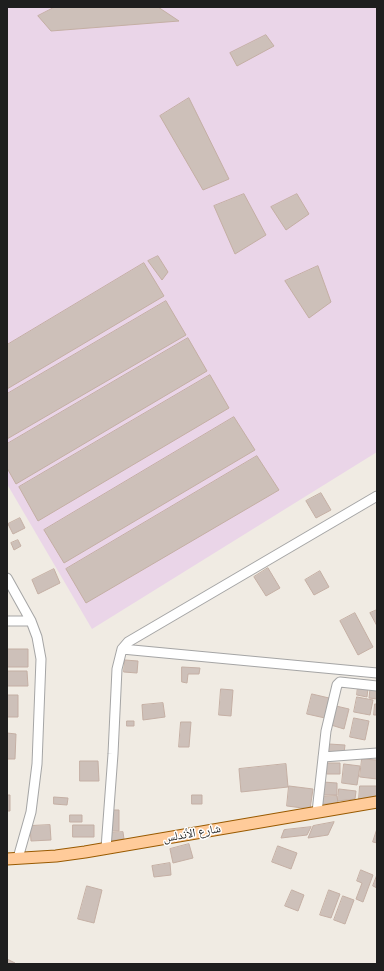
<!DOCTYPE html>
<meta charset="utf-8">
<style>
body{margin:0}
#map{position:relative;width:384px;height:971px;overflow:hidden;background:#f0ebe3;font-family:"Roboto Condensed",sans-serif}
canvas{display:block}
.frame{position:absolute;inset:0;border:8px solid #1e1e1e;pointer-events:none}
</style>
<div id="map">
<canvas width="384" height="971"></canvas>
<div class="frame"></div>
</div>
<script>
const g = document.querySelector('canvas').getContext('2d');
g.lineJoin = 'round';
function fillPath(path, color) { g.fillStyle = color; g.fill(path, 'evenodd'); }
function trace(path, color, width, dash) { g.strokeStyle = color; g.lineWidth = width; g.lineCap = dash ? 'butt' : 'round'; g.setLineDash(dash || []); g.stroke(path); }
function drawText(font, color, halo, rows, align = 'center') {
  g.font = font + ' "Roboto Condensed","Noto Naskh Arabic",sans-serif'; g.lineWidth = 3; g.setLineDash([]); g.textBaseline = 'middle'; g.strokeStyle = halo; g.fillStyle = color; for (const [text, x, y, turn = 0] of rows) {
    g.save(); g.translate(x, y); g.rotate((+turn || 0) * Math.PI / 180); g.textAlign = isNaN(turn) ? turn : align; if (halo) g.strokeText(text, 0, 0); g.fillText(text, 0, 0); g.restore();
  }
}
fillPath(new Path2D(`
 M7 7H377V452L92 629 7 484Z`), '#ead5e8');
const building = new Path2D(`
 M55 7H158L179 21 51 31 38 16Z
 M266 35 274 46 237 66 230 53Z
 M189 98 229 179 203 190 160 116Z
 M244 194 266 235 235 254 214 206Z
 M297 194 309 214 286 230 271 207Z
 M158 256 168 272 162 280 148 261Z
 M144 263 164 296 7 389V345Z
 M318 266 331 302 309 318 285 281Z
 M166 301 186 335 7 439V394Z
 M188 338 207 371 16 484 7 468V444Z
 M210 375 229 408 38 521 19 487Z
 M234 417 255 450 64 563 44 530Z
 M257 456 279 490 86 603 66 569Z
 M321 493 331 510 316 518 306 501Z
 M20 518 25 528 13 534 8 524Z
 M18 540 21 546 14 550 11 543Z
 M268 568 280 588 266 596 254 577Z
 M54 569 60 583 38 594 32 580Z
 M320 571 329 587 314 595 305 580Z
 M377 610V626L370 613Z
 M355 613 373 647 358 655 340 621Z
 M7 649H28V667H7Z
 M125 660 138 661 137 673 124 672Z
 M182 667 200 668 199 674H188L187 683 182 682Z
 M7 671H27L28 686H7Z
 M358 686 368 688 367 697 357 695Z
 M377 688V699L369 698 370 689Z
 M221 689 233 690 231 716 219 715Z
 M312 694 329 698 325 718 307 714Z
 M7 695H18V717H7Z
 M357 697 373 700 370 715 354 712Z
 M163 703 165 717 143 720 142 705Z
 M375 704H377V715H374Z
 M336 706 349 709 344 729 331 725Z
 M354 718 369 721 365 740 350 737Z
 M127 721H134V726H127Z
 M181 722H191L189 747H179Z
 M7 733 16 734 15 759H7Z
 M329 744 345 745 344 753 328 752Z
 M362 759 377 760V779L360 777Z
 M80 761H98L99 781H80Z
 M327 763H340V774H327Z
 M286 764 288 787 241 792 239 769Z
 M344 764 360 766 357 785 342 783Z
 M323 782 337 783V795H323Z
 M289 786 313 789 310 809 287 806Z
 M360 786H377V796L359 799Z
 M339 789 356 791 355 799 338 801Z
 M7 795H10V811H7Z
 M192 795H202V804H192Z
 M337 796 338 803 320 804V797Z
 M54 797 68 798 67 805 54 804Z
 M108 810H119V831H108Z
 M70 815H82V822H70Z
 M334 822 328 835 308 838 313 826Z
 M50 825 51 840 31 841 30 826Z
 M73 825H94V837H73Z
 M311 827 307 835 281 838 284 830Z
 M377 829V843L373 842Z
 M123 832 124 839 109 841 108 833Z
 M189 844 193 858 173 863 170 849Z
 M278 846 297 853 291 869 272 862Z
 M170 863 171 875 154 877 152 866Z
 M361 870 373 875 363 902 356 899 362 883 357 881Z
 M377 875V888L373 886Z
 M87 886 102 890 94 923 78 919Z
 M292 890 304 895 298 911 285 906Z
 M329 890 340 894 331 918 320 915Z
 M343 896 354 900 345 924 334 920Z
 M7 959 15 963 14 964H7Z`);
fillPath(building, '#cdc0b9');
trace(building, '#c4afa4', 1);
const minor = new Path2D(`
 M7 578 31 621 37 637 41 659 37 764 31 812 18 858
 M7 621H31
 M122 649 377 673
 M323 757 377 753
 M317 812 326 731 337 685 340 682 377 686
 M106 848 113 754 117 669 122 649 128 642 377 496`);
const major = new Path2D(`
 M7 859 56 856 85 852 377 802`);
trace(minor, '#a5a5a5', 11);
trace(major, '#995a00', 13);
trace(minor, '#fff', 9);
trace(major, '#ffcb9a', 11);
drawText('12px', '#1e1e1e', '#fff', [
 ["شارع الأندلس",192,834,-10]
]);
</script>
